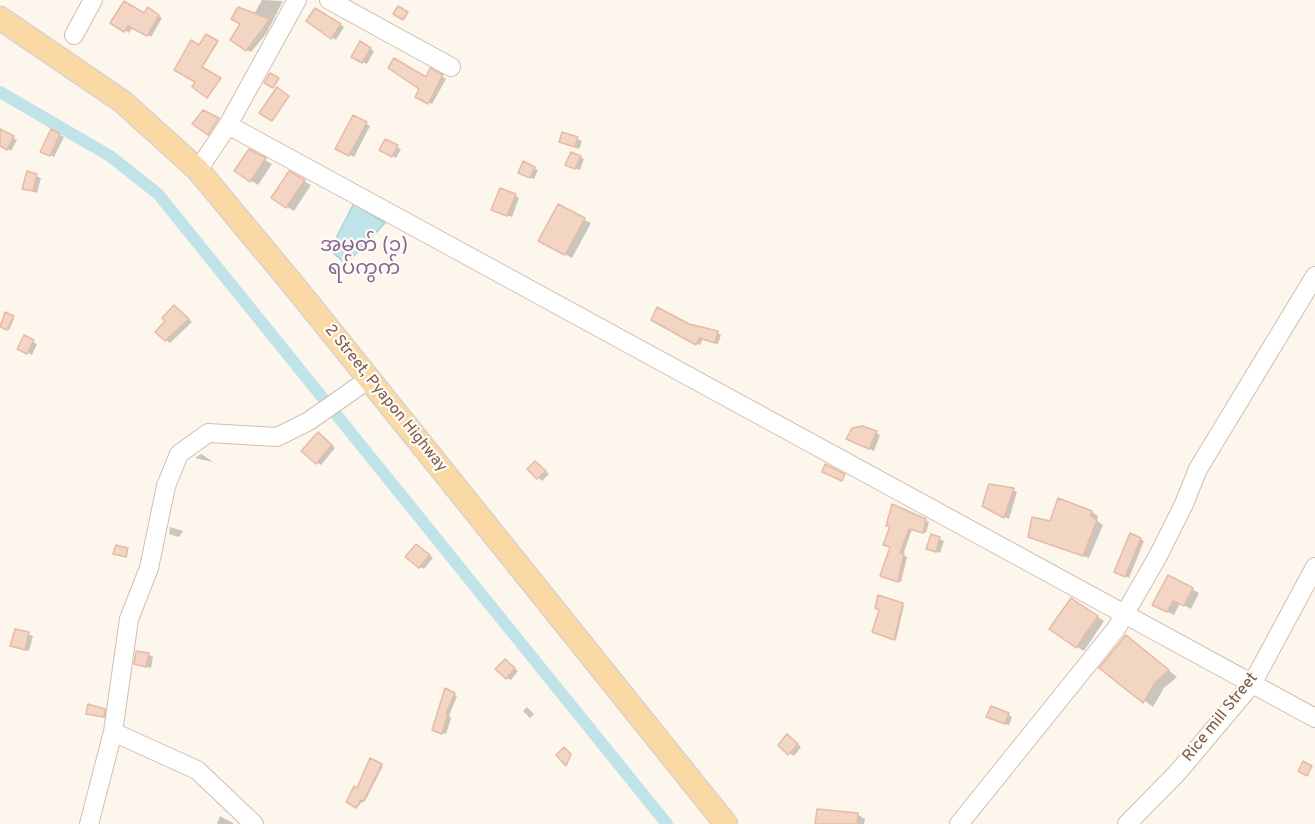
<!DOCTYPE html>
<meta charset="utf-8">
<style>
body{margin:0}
canvas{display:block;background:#fdf6ec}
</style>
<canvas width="1315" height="824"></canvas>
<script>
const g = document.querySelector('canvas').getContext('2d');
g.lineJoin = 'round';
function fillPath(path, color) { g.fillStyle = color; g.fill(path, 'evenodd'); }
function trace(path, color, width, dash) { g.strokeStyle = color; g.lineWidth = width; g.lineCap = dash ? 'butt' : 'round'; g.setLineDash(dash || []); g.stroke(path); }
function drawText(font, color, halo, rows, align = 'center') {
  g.font = font + ' Overpass,"Noto Sans Myanmar",sans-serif'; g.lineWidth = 4.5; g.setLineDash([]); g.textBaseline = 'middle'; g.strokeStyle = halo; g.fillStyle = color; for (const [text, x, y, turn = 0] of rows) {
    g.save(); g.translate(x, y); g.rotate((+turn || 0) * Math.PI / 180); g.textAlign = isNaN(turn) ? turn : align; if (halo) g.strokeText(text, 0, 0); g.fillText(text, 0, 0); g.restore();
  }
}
const water = new Path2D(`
 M354 203 385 223 346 264 330 250Z`);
fillPath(water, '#bfe3e8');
trace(water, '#a5d3da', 1.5);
fillPath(new Path2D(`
 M262 0 283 1 266 34 251 52 247 50 242 24 254 14Z
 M148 9 162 18 151 37 133 27 129 33 112 22 145 15Z
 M316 10 344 27 336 40 332 37Z
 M361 44 374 51 367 64 353 57Z
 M431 70 446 79 432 104 417 96Z
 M354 117 370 126 354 157 337 148Z
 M0 131 17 140 11 151 0 145Z
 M52 131 64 137 54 157 42 151Z
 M563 134 582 141 579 149 561 142Z
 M385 141 401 149 396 158 381 150Z
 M250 151 272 164 258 185 236 171Z
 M580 157 584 159 580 170 571 167Z
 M534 168 538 170 534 179 524 175Z
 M28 173 41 178 37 193 24 188Z
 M290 173 311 185 294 211 273 198Z
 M515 195 519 198 512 217 497 212Z
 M558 206 591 223 572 258 540 240Z
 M178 309 192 322 170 343 166 340 167 321Z
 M658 309 706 332H717L721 335 718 344 703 339 700 345 653 319Z
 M5 314 14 319 9 330 0 326Z
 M24 337 37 344 32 355 19 348Z
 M876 433 880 435 874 451 853 441Z
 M322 436 335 448 321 465 316 462Z
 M201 454 203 455 213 462 195 458Z
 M536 463 549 474 542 481 529 469Z
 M1013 490 1017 492 1009 519 983 506Z
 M893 506 929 522 926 533 912 529 903 555 907 557 901 582 885 577 892 547 891 527 888 525Z
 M1092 512 1098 516 1097 521 1103 525 1089 558 1030 536 1051 523Z
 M170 527 183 531 179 537 169 534Z
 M932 536 944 541 940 553 928 548Z
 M1140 539 1144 541 1129 578 1120 574Z
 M421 548 433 558 424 569 420 567Z
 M1192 589 1199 593 1191 609 1180 603 1174 615 1154 605Z
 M879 597 904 605 896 640 875 633 881 609Z
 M1078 604 1104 621 1084 651 1077 647Z
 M28 634 33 636 29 651 16 648Z
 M1127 637 1177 677 1164 688 1153 707 1101 668Z
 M148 654 153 657 151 668 136 664Z
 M509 663 518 671 511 680 507 678Z
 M446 690 457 696 449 716 451 718 446 734 437 731Z
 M527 707 534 714 530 718 523 711Z
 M104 710 109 713 108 719 88 713Z
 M1008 714 1012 717 1009 725 992 719Z
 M792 738 801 747 794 756 789 753Z
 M371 760 383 766 365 801 363 800 358 807 348 801 358 790Z
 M858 815 865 819 864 824H818Z
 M220 816 233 823V824H217Z`), '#0003');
trace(new Path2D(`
 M0 92 110 156 158 194 667 824`), '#bfe3e8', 12);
const building = new Path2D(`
 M124 1 144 13 148 7 159 15 147 36 128 26 124 32 110 23Z
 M398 6 408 12 403 20 393 14Z
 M238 7 270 19 246 51 230 40 240 24 231 19Z
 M315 8 341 24 331 39 306 21Z
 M206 34 218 41 202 67 221 78 207 98 192 87 195 82 174 70 191 40 199 45Z
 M360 41 371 48 362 63 351 57Z
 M394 58 426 77 430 68 443 75 428 104 415 97 419 89 388 68Z
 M270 73 279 78 273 88 264 83Z
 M277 87 289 96 272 121 259 113Z
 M203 110 219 118 208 135 192 124Z
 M353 115 367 122 349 156 335 149Z
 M0 129 14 136 7 150 0 146Z
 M51 129 60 134 50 156 40 152Z
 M562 132 578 137 575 147 559 142Z
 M385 139 398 145 392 157 379 150Z
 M249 149 266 158 250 182 234 171Z
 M571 152 581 156 575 169 565 165Z
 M523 161 535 167 530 178 518 173Z
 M27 171 37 174 33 191 22 189Z
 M289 171 305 180 286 208 271 198Z
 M500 188 516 194 507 216 491 210Z
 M558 204 585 218 565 255 538 241Z
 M174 305 189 319 165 341 155 332 165 321 162 318Z
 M657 307 689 324 718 331 715 343 699 338 696 345 651 320Z
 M5 312 14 316 7 330 0 327Z
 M24 335 34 340 27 354 17 349Z
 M862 426 877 431 869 449 846 439 852 428Z
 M318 432 332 445 316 464 301 451Z
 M535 461 546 471 537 479 527 469Z
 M825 464 845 474 842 481 822 472Z
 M989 484 1014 488 1004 518 982 506Z
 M1058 498 1092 511 1091 516 1097 520 1083 556 1028 537 1032 517 1050 521Z
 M892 504 926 519 923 533 909 529 900 553 904 554 898 582 880 576 890 547 883 545 890 526H886Z
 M1130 533 1141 538 1125 577 1114 572Z
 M931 534 940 537 936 552 926 549Z
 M416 544 430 555 419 568 405 557Z
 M116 545 128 548 126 557 113 554Z
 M1168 575 1193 588 1184 606 1173 601 1167 612 1152 605Z
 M878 595 903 603 894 640 872 632 879 610 875 608Z
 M1071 598 1098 616 1076 648 1049 629Z
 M15 629 29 632 25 650 10 646Z
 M1126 635 1169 670 1155 683 1143 703 1099 668Z
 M136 651 149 653 146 667 134 664Z
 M505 659 515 668 506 679 495 669Z
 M445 688 455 693 446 714H448L442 734 432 730Z
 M88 704 105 709 104 717 86 714Z
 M991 706 1009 713 1005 724 986 717Z
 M787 734 798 744 788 755 778 745Z
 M564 747 571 754 566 766 556 755Z
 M370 758 382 764 363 802 361 800 356 808 346 802 354 786 357 788Z
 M1303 761 1312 766 1307 776 1298 771Z
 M817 809 858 813 857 824H815Z`);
fillPath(building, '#f3d5c3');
trace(building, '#e6bba3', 1.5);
const minor = new Path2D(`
 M329 0 451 67
 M74 35 93 0
 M228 125 1315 718
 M198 170 228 125 297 0
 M113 732 197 770 254 824
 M89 824 113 732 129 619 149 568 166 486 179 454 208 433 277 437 309 421 369 379
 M959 824 1116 629 1158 556 1184 504 1198 469 1315 276
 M1127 824 1178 772 1252 684 1315 567`);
const major = new Path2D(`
 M0 18 123 102 198 170 300 293 726 824`);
trace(minor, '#d1beb0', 20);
trace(major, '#dad1cd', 25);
trace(minor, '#fff', 18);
trace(major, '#fbd9a5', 22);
drawText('16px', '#7a5c4d', '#fffaf3', [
 ["2 Street, Pyapon Highway",385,399,51],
 ["Rice mill Street",1221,718,-51]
]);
drawText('20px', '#846695', '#fffaf3', [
 ["အမှတ် (၁)",364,247],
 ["ရပ်ကွက်",364,270]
]);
</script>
